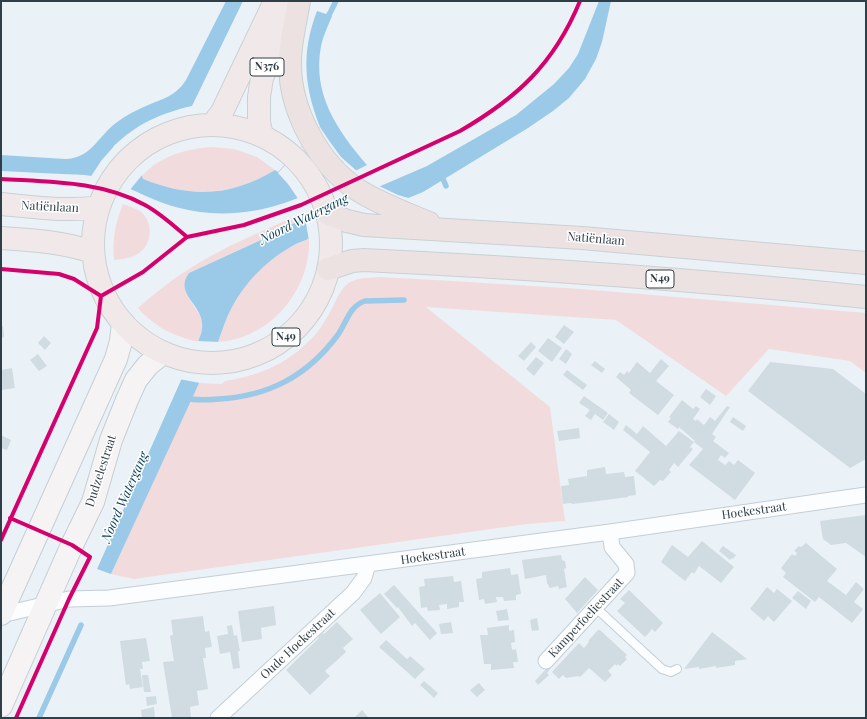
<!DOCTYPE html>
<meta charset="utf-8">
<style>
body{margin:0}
#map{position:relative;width:867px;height:719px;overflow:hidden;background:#ebf2f7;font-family:"Playfair Display",serif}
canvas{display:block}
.frame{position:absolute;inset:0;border:2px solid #2f3e47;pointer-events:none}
</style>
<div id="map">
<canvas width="867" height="719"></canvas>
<div class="frame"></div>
</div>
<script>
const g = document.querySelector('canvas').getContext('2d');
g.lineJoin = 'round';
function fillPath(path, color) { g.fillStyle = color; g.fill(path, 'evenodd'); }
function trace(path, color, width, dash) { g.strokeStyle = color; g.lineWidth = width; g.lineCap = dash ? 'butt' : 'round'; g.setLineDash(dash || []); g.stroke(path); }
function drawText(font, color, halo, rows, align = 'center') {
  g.font = font + ' "Playfair Display",serif'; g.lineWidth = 3; g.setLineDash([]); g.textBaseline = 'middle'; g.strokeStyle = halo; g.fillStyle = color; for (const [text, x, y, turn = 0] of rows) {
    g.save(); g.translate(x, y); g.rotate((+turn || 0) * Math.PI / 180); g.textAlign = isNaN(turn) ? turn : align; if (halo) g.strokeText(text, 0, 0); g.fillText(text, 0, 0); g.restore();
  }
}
fillPath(new Path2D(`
 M211 147 234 149 257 157 275 170C230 197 191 198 143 179L142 176C160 156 186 149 211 147Z
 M123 204C129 206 135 208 140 211 155 223 152 247 136 255 129 259 121 259 114 260 112 240 115 223 123 204Z
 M304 212 306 218 276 231 261 240 189 273 188 297 200 315 202 323V329L198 342C173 336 155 327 138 308 154 294 171 280 189 269 224 246 266 230 304 212Z
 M309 239C311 290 270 339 218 342 222 331 226 318 231 308 242 286 261 266 281 252 289 247 299 243 309 239Z
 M380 277 452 281 581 289 866 313V373L850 361 769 349 726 396 616 320 426 307 550 407 565 521 527 524 134 579 111 574 198 383 222 384 225 381C257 376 285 365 309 341 317 334 323 324 329 314 335 304 339 289 350 282 359 277 371 278 380 277Z`), '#f2dbdc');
fillPath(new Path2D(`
 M226 1H243L192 106C161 113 136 124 113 147L142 176 143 179C191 198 230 197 275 170L278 172 320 127C304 86 301 53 317 11L332 16C328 26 323 36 321 46 312 94 337 130 367 165 330 183 293 205 252 211 222 216 191 213 163 203 139 194 117 181 92 176 82 174 71 175 62 174 41 173 21 172 1 171V155L65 159C89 158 95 142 111 127 121 118 134 111 146 106 162 99 176 96 186 80Z
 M599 1H611L602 42 596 59 585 79 569 98 553 111 528 128 423 192 296 244C269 258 246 281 232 307 226 318 222 331 218 342L111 574 97 569 198 342C200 336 203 330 202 323 201 304 174 293 189 273L261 240 276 231 427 166 516 115 554 84 569 68 578 54Z`), '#9acae8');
fillPath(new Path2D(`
 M320 127 330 142 341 157 358 172 299 200 288 184 278 173Z
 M116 144 117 146 116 147 143 174 129 191 106 182 90 178 101 161Z
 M377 185 398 195 412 199 309 241 305 217Z
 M196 341 220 342 200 383 179 379Z`), '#ebf2f7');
trace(new Path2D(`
 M324 18 329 15 336 1
 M441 174 446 186
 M186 398C196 401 208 400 219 399 269 396 307 376 337 336 346 324 349 306 365 301L404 300
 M39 718 81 625`), '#9acae8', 5.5);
fillPath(new Path2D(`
 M564 325 574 332 564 344 555 337Z
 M1 326H3L4 337 1 338Z
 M44 336 51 343 45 350 38 343Z
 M548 338 562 348 552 362 538 351Z
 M531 342 536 347 524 361 518 356Z
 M566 349 572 354 566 364 559 359Z
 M38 354 47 366 39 371 30 360Z
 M536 357 544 363 534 376 526 369Z
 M661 359 669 366 656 381 674 395 658 415 629 393 631 390 616 377 620 372 624 375 627 371 629 373 637 362 650 373Z
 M595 361 605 369 602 373 591 365Z
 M770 362 833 369 866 394V459L850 468 748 391Z
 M12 368 15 388 1 390V370Z
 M567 370 587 385 583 390 563 375Z
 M706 389 716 396 710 405 700 397Z
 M584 396 608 413 603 420 595 414 591 420 585 416 590 410 579 403Z
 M682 400 693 409 696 406 700 409 693 419 696 421 697 419 704 425 710 417 715 421 727 406 730 407 712 434 716 437 713 441 729 453 725 458 721 455 718 460 725 465 729 461 734 465 738 460 755 473 735 500 689 465 703 449 694 442 695 441 680 428 679 427 678 429 668 422 671 418 669 417Z
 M609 414 619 422 614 430 603 422Z
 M733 417 746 426 743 431 730 422Z
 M626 425 637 434 643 426 666 446 679 431 694 442 690 447 693 449 678 467 674 463 669 470 671 472 663 481 660 480 654 486 635 471 650 452 623 430Z
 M579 428 580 438 559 441 557 431Z
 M1 435 11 440 7 450 1 448Z
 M605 467 606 474 624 472 625 477 634 476 636 495 628 496V497L590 502 572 504 571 503 563 504 561 486 569 485 568 479 587 476V470Z
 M866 515V557L846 543 831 545 823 539 820 521Z
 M702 541 734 567 721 583 699 566 694 574 692 572 685 581 661 562 672 545 688 557Z
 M806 543 837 569 827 581 846 595 856 582 864 589 854 602 863 609 852 623 819 597 815 602 783 577 786 573 781 568 792 554 795 556 797 553 794 551 799 546 801 547Z
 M723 546 736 555 733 559 732 558 730 560 719 551Z
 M561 555 562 560 565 561 566 568 564 569 567 587 559 589 558 586 550 588 547 583 546 575 525 579 522 560Z
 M510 568 511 575 518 574 521 594 516 595V600L504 601 503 597H496L497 602 485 604 484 599 479 600 476 579 482 578V572Z
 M453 576 454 582 461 581 464 602H459V607L447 609V604L439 605 440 610 428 611 427 607 421 608 419 587 425 586 424 579Z
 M585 577 598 590 577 613 565 599Z
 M394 585 437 633 430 640 415 623 412 626 398 607 397 608 384 594Z
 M767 587 774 593 777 589 792 601 774 622 768 616 764 621 750 609Z
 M629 590 663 623 655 632 652 629 645 637 617 611 625 603 620 599Z
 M798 591 811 601 806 609 792 598Z
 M380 593 400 617 381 634 360 610Z
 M274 606 276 625 261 628 262 639 242 642 238 611Z
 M507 609 509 620 498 621 496 611Z
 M203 616 205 632 209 631 212 647 205 648 206 658H203L208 689 197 691 199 705 190 707 191 718H172L163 662 174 661 170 636 173 635 171 620Z
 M537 618 539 630 532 631 530 620Z
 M337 622 353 639 343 648 346 652 325 671 330 676 310 695 286 670 319 638 318 637 323 633 324 634Z
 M451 622 453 633 441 634 439 624Z
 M232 625 234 636 237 635 240 651H238L240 668 233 669 230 652 220 654 217 636 228 634 227 626Z
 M509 625V631L514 630 515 642 511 643 512 650 516 649 518 662H513L514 668 491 670V664H484L480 635H488L487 628Z
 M598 630H600L627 655 625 657 627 659 620 666 618 664 617 666 615 664 608 671 612 675 605 682 589 668 580 677 578 676 566 678 563 675 559 679 552 672 579 643 584 648 589 642 588 641Z
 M712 632 747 659 735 661V665L716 668V666L699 669V667L684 669Z
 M146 638 150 661 142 662 143 669H140L143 687 130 689 129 684 126 685 120 641Z
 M386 640 407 659 410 656 425 669 415 679 379 647Z
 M549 666 551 668 547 673 549 675 538 685 535 681Z
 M142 675H148L151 692H144Z
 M424 681 438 693 434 698 420 685Z
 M479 683 485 690 477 697 470 690Z
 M156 696 157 704 147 706 146 697Z
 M154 707 155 718H142L141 710Z
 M362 710 369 718H354Z`), '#d0dbe2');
const service = new Path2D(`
 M595 607 662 669 671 672 677 669`);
const minor = new Path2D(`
 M1 615 69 599 109 598 610 532 866 495
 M546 661 627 573 626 564 612 547 610 532
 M218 718 353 593 364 578 368 564`);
const secondary = new Path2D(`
 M1 614 116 359 121 341 123 323
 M1 706 72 545 93 502 111 440 127 400 136 380 148 365 163 353`);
const primary = new Path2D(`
 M212 125 222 112 275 1
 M93 244a119 119 0 1 1 238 0a119 119 0 1 1-238 0Z
 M262 136 259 122V97L262 78 294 4
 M1 204C34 207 66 212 99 207
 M1 238C33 240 63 242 93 252`);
const trunk = new Path2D(`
 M299 1C296 20 290 42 290 61 289 109 318 164 358 190 380 204 405 213 429 223
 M327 213 347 221 364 225 582 238 866 263
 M328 269 352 261 364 260C531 268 699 280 866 297`);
trace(service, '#c4ced5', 10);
trace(minor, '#c4ced5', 17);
trace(secondary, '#c4ced5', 24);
trace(primary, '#cad0d3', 24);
trace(trunk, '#cad0d3', 24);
trace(service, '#fcfdfe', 8);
trace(minor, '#fcfdfe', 15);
trace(secondary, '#f6f3f4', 22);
trace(primary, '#f1e9e9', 22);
trace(trunk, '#ede2e2', 22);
trace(new Path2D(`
 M1 179C50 182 101 181 145 205 160 213 174 226 187 237
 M1 269 59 274 74 279 101 296
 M101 296 143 272 187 237 244 225 301 205 460 131C517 98 554 64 580 1
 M10 518 72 545 90 557 69 599 16 718
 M1 540 97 328 101 296`), '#d6006c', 4);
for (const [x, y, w] of [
 [267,67,34],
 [660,279,28],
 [286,337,28]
]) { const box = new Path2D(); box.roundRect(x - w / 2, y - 9, w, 18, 3); g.fillStyle = '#fefefe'; g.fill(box); trace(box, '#2f3e47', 1); }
drawText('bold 11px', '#2f3e47', null, [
 ["N376",267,67],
 ["N49",660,279],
 ["N49",286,337]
]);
drawText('12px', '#2f3e47', '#fefefe', [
 ["Natiënlaan",50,207,3],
 ["Natiënlaan",596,239,5],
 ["Dudzelestraat",101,471,-72],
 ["Hoekestraat",754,511,-8],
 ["Hoekestraat",433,556,-8],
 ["Kamperfoeliestraat",586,618,-47],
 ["Oude Hoekestraat",298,644,-43]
]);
drawText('italic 13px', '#083f5a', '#fefefe', [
 ["Noord Watergang",304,219,-26],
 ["Noord Watergang",125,497,-66]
]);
</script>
